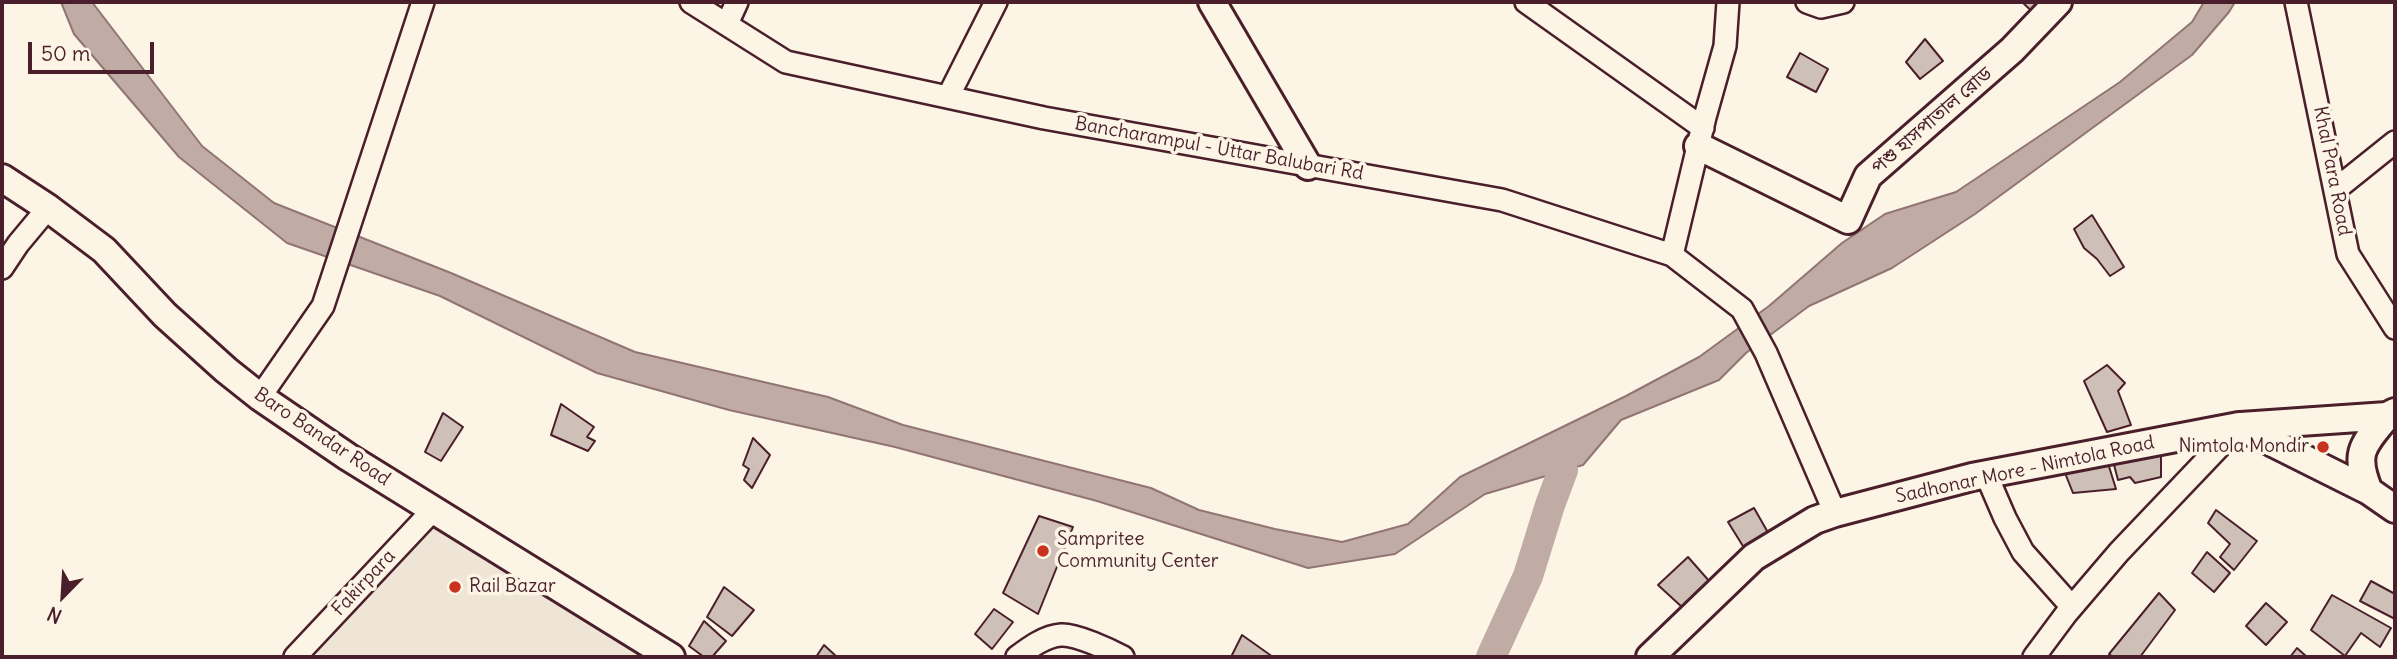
<!DOCTYPE html>
<meta charset="utf-8">
<style>
body{margin:0}
#map{position:relative;width:2397px;height:659px;overflow:hidden;background:#fcf5e5;font-family:Delius,sans-serif}
canvas{display:block}
.frame{position:absolute;inset:0;border:4px solid #4a1f2b;pointer-events:none}
.north{position:absolute;left:28px;top:561px;width:70px;height:70px;-webkit-text-stroke:5px #fcf5e5;paint-order:stroke;rotate:204deg;font-size:19px;font-weight:700;line-height:28px;text-align:center;color:#4a1f2b}
.north::after{content:'';display:block;margin:auto;width:24px;height:32px;background:#4a1f2b;clip-path:polygon(50% 0,100% 100%,50% 72%,0 100%)}
.scale{position:absolute;left:28px;top:42px;width:126px;height:32px;box-sizing:border-box;border:4px solid #4a1f2b;border-top:0;padding-left:9px;font-size:21px;line-height:24px;white-space:nowrap;color:#4a1f2b;-webkit-text-stroke:5px #fcf5e5;paint-order:stroke}
</style>
<div id="map">
<canvas width="2397" height="659"></canvas>
<div class="frame"></div>
<div class="north">N</div>
<div class="scale">50 m</div>
</div>
<script>
const g = document.querySelector('canvas').getContext('2d');
g.lineJoin = 'round';
function fillPath(path, color) { g.fillStyle = color; g.fill(path, 'evenodd'); }
function trace(path, color, width, dash) { g.strokeStyle = color; g.lineWidth = width; g.lineCap = dash ? 'butt' : 'round'; g.setLineDash(dash || []); g.stroke(path); }
function drawText(font, color, halo, rows, align = 'center') {
  g.font = font + ' Delius,"Noto Sans Bengali",sans-serif'; g.lineWidth = 7; g.setLineDash([]); g.textBaseline = 'middle'; g.strokeStyle = halo; g.fillStyle = color; for (const [text, x, y, turn = 0] of rows) {
    g.save(); g.translate(x, y); g.rotate((+turn || 0) * Math.PI / 180); g.textAlign = isNaN(turn) ? turn : align; if (halo) g.strokeText(text, 0, 0); g.fillText(text, 0, 0); g.restore();
  }
}
fillPath(new Path2D(`
 M432 522 650 657H322L315 651Z`), '#eee5d7');
const water = new Path2D(`
 M61 2H92L202 146 274 203 451 273 635 352 828 397 903 425 1151 488 1199 510 1275 529 1342 542 1408 524 1460 477 1626 396 1699 357 1769 306 1842 243 1885 214 1956 192 2120 82 2192 22 2204 2H2235L2229 12 2192 55 1975 214 1892 268 1809 306 1746 353 1719 380 1621 420 1583 465 1485 494 1395 554 1308 568 1097 501 895 447 729 410 597 373 440 296 287 243 179 157 74 34Z`);
fillPath(water, '#c0aca5');
trace(water, '#917474', 2);
trace(new Path2D(`
 M1491 657 1528 576 1550 505 1563 470`), '#c0aca5', 30);
const building = new Path2D(`
 M2022 2H2050L2037 16Z
 M1925 39 1943 61 1920 79 1906 62Z
 M1800 53 1828 69 1816 92 1787 77Z
 M2092 215 2124 267 2110 276 2097 259 2084 248 2074 229Z
 M2107 365 2125 383 2118 391 2131 425 2107 432 2084 381Z
 M561 404 594 427 587 437 595 441 588 451 551 435Z
 M443 413 463 427 441 461 425 452Z
 M753 438 770 455 752 488 744 480 749 469 743 465Z
 M2161 451V477L2135 483 2130 477 2118 480 2113 461Z
 M2107 460 2116 489 2073 493 2063 468Z
 M1754 508 1770 536 1746 551 1728 522Z
 M2216 510 2257 541 2234 570 2220 557 2230 544 2208 523Z
 M1039 516 1073 527 1038 614 1003 593Z
 M2207 552 2230 573 2214 592 2192 573Z
 M1688 557 1710 582 1683 608 1658 585Z
 M2371 581 2395 594V619L2360 601Z
 M724 587 754 610 732 636 707 617Z
 M2159 593 2175 610 2140 657H2113L2109 654Z
 M2332 595 2391 628 2380 647 2361 633 2345 656 2311 630Z
 M2266 603 2287 622 2266 645 2246 626Z
 M994 609 1013 622 992 649 975 634Z
 M704 621 726 641 712 657H704L689 646Z
 M1242 635 1273 657H1231Z
 M824 645 837 657H816Z
 M2297 648 2307 657H2290Z`);
fillPath(building, '#cfc0b7');
trace(building, '#4a1f2b', 2);
const minor = new Path2D(`
 M691 2 786 62 1044 118 1502 200 1672 255 1742 309 1766 353 1835 513
 M1526 2 1703 128
 M1807 2 1821 7 1843 2
 M2296 2 2348 254 2395 328
 M727 24 737 2
 M948 97 996 2
 M2335 190 2395 142
 M1672 255 1705 117 1725 46 1728 2
 M2 268 18 244 48 208
 M260 397 323 306 423 2
 M1986 474 2005 518 2023 552 2072 607
 M295 657 434 509
 M1017 657C1029 648 1045 636 1061 635 1076 634 1110 650 1123 657
 M2034 657 2066 614 2119 552 2239 426`);
const tertiary = new Path2D(`
 M1212 2 1308 166
 M1698 146 1848 220 1868 176 2012 50 2058 2
 M2 178 48 208 104 250 165 315 226 370 260 397 348 457 671 657
 M2241 426 2387 416 2395 412
 M2369 491C2353 453 2363 445 2387 416
 M1650 657 1754 557 1815 520 1835 513 1972 477 2239 426 2369 491 2395 509`);
trace(minor, '#4a1f2b', 26);
trace(tertiary, '#4a1f2b', 32);
trace(minor, '#fcf5e5', 21);
trace(tertiary, '#fcf5e5', 26);
for (const [x, y, r, color] of [
 [2323,447,7,"#c8321e"],
 [1043,551,7,"#c8321e"],
 [455,587,7,"#c8321e"]
]) { const dot = new Path2D(); dot.arc(x, y, r, 0, 2 * Math.PI); g.fillStyle = color; g.fill(dot); trace(dot, '#fcf5e5', 2.5); }
drawText('19px', '#4a1f2b', '#fcf5e5', [
 ["পশু হাসপাতাল রোড",1932,121,-41],
 ["Bancharampul - Uttar Balubari Rd",1219,149,10],
 ["Khal Para Road",2332,171,79],
 ["Baro Bandar Road",322,437,34],
 ["Sadhonar More - Nimtola Road",2025,470,-12],
 ["Fakirpara",364,583,-47]
]);
drawText('19px', '#4a1f2b', '#fcf5e5', [
 ["Nimtola Mondir",2309,447,"right"],
 ["Sampritee",1057,540],
 ["Community Center",1057,562],
 ["Rail Bazar",469,587]
], 'left');
</script>
